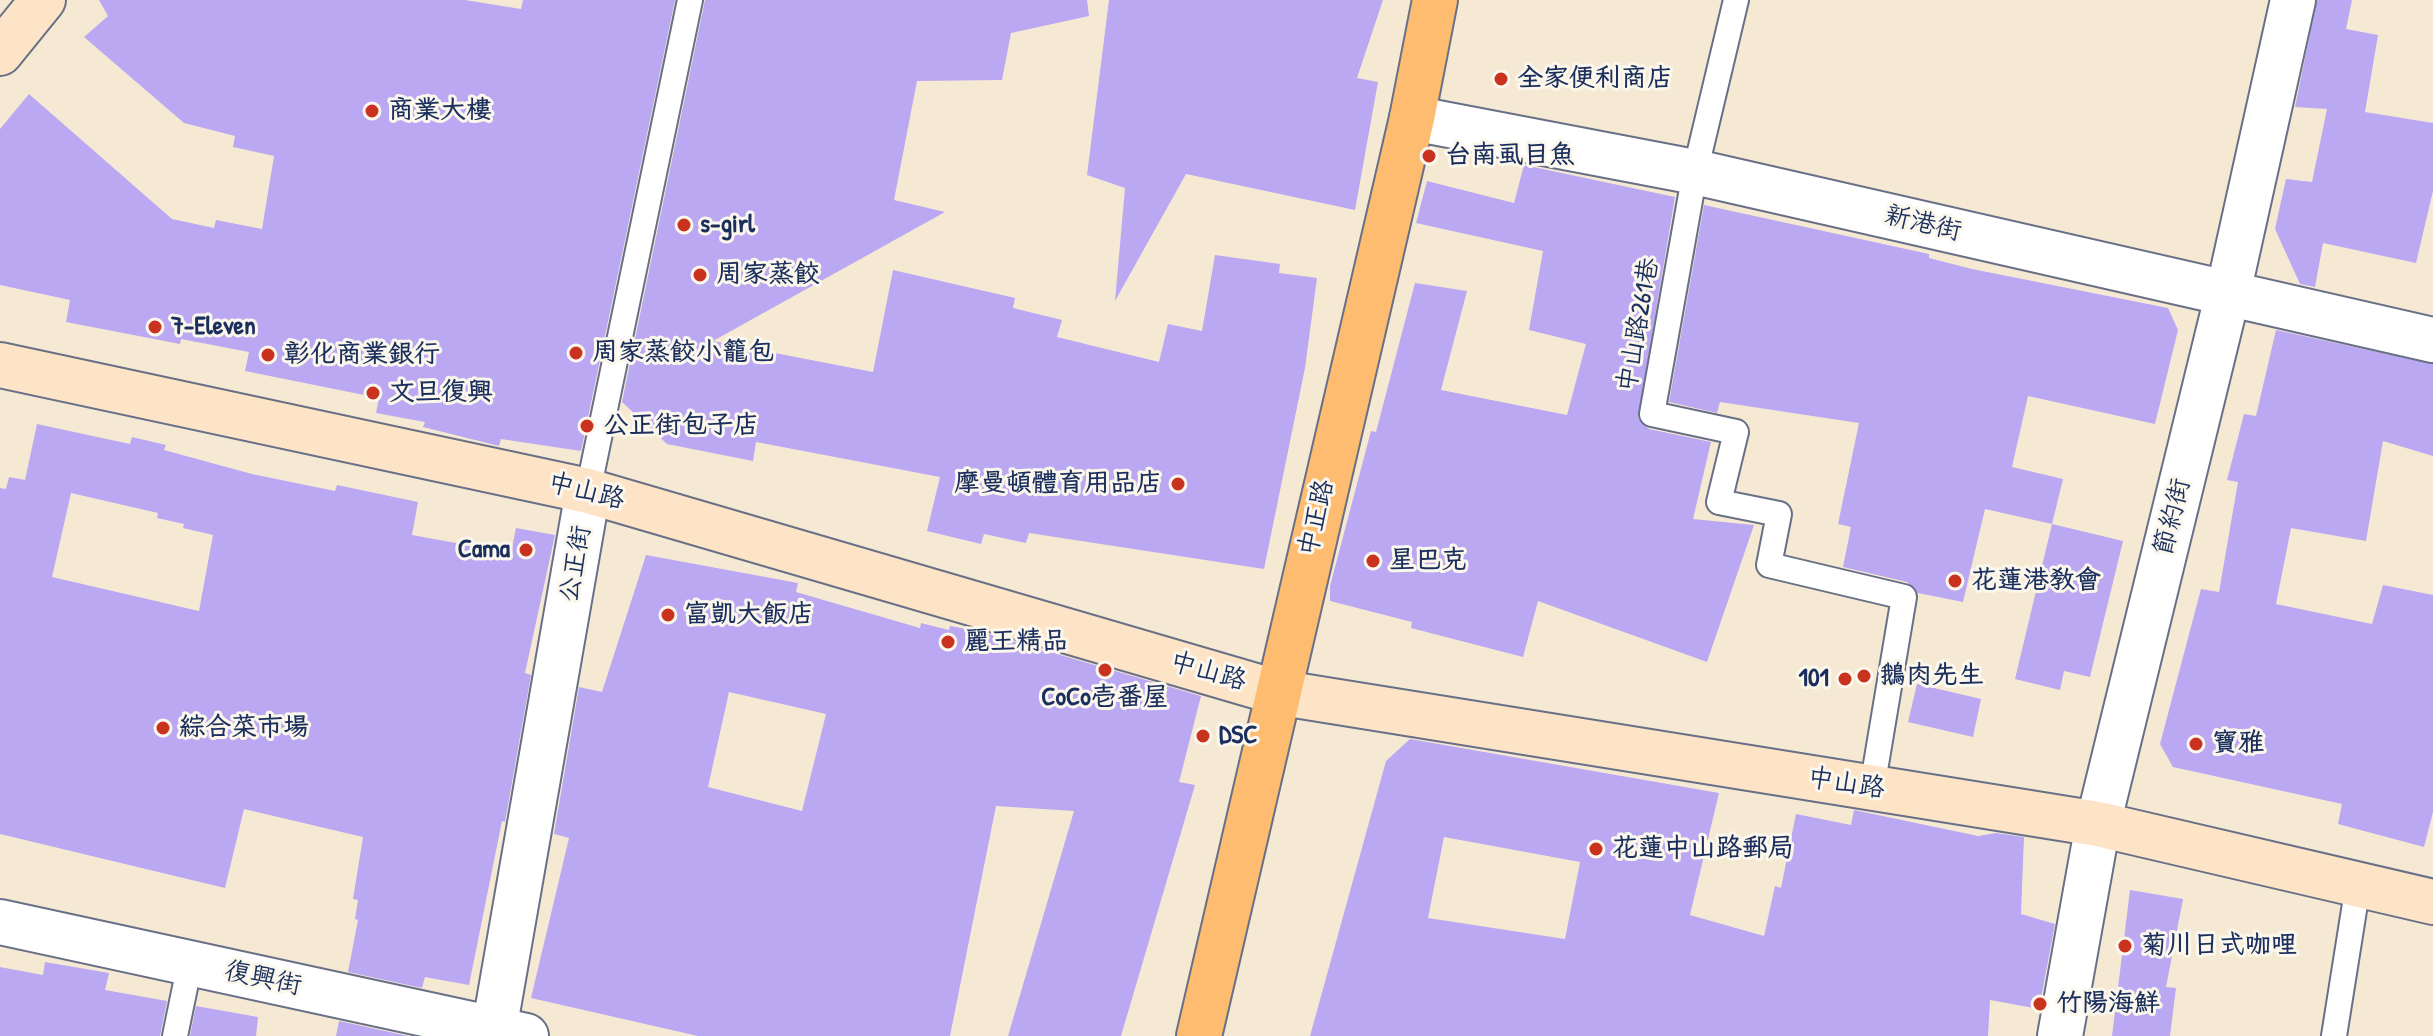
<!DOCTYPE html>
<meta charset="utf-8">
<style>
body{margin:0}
canvas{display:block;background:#f6e9d3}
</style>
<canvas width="2433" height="1036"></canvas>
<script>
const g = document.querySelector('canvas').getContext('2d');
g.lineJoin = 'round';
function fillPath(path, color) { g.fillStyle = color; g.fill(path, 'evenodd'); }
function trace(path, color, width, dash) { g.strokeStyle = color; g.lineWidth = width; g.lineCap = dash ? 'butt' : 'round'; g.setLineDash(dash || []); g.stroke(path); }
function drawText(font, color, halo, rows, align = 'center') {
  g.font = font + ' "Patrick Hand","LXGW WenKai TC",sans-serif'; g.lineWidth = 6; g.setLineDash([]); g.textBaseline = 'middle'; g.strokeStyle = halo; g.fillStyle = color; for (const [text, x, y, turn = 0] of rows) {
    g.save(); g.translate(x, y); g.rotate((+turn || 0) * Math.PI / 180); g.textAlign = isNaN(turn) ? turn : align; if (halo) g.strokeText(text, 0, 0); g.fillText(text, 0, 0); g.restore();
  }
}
fillPath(new Path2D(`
 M99 0H465L521 9 523 0H675L581 451 501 439 499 446 423 427 425 422 376 413 379 398 245 371 249 352 181 339 180 344 66 322 70 300 0 285V129L29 94 172 219 214 228 216 220 262 229 274 156 233 147 235 136 184 123 84 37 108 16Z
 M705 0H1087L1089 16 1011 33 1002 80 917 81 894 200 945 212 713 341 873 372 893 270 1015 298 1013 308 1062 320 1057 337 1159 362 1168 324 1202 331 1215 255 1280 264 1279 273 1317 278 1305 368 1264 569 1029 533 1026 543 984 534 981 544 927 531 940 477 756 442 753 461 667 444 622 402Z
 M1109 0H1383L1357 78 1378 82 1355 210 1186 174 1115 301 1125 188 1087 175Z
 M2317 0H2352L2346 29 2378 35 2365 112 2433 123V191L2416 263 2323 243 2315 287 2300 284 2275 229 2286 179 2312 182 2327 109 2295 107Z
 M1524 165 1675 197 1638 418 1649 429 1711 442 1693 519 1754 525 1707 662 1538 601 1523 657 1411 628 1412 622 1330 601V586L1371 431 1376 432 1415 283 1467 291 1441 390 1567 415 1586 344 1529 330 1543 251 1416 223 1427 181 1514 203Z
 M1704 205 1929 254V258L1972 269 2168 308 2178 330 2155 424 2028 396 2012 467 2063 479 2052 524 1985 509 1963 602 1918 593 1907 582 1843 567 1851 527 1838 524 1859 423 1720 402 1717 413 1669 402Z
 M2276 330 2433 364V456L2383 441 2366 541 2291 528 2276 604 2372 624 2383 585 2433 595V812L2424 847 2338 824 2342 804 2173 767 2160 744 2201 589 2219 592 2238 482 2227 480 2244 414 2256 416Z
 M37 424 130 444 132 437 166 445 164 450 252 474 335 491 337 485 418 502 412 535 511 553 516 528 555 535 525 673 531 675 505 822 502 821 469 985 425 977 422 988 348 972 358 920 355 919 358 900 353 899 363 837 244 809 225 888 0 834V488L6 489 9 477 25 480ZM71 493 158 513 157 518 184 524 183 528 213 535 199 611 52 577Z
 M2052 524 2123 541 2090 677 2064 671 2060 690 2015 679Z
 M646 555 798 583 796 592 920 628 921 623 949 630 950 626 978 631 1201 696 1179 782 1195 785 1121 1036H1008L1074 811 996 806 950 1036H698L531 998 569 838 554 834 579 687 602 692ZM729 692 826 714 802 811 708 787Z
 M1917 684 1981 699 1973 737 1908 722Z
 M1410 739 1719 793 1690 915 1764 936 1775 886 1781 888 1796 814 1851 825 1854 810 1978 836 1996 833 2024 837 2021 914 2055 924 2039 1009 1990 1000 1988 1036H1310L1386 761ZM1444 837 1580 862 1565 939 1428 918Z
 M2130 890 2183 899 2166 987 2176 988 2170 1036H2112Z
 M45 962 109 973 105 990 167 1001 160 1036H0V967L43 975Z
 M196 1006 258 1017 256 1036H190Z
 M339 1021 408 1036H336Z`), '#bba8f3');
const lane = new Path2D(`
 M1736 0 1695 172 1652 414 1736 432 1719 502 1779 514 1769 565 1904 597 1872 788
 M588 491 690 0
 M175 1036 190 963
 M2334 1036 2358 885`);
const street = new Path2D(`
 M1412 118 1695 172 2433 340
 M0 922 526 1036
 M493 1036 588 491
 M2060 1036 2098 824 2228 293 2293 0`);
const secondary = new Path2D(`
 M0 53 43 0
 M0 365 588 491 1276 692 2098 824 2433 902`);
const primary = new Path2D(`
 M1199 1036 1412 118 1435 0`);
trace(lane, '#687087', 28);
trace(street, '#687087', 48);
trace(secondary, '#687087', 48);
trace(primary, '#687087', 48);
trace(lane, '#fff', 24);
trace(street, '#fff', 44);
trace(secondary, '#fee4c6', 44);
trace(primary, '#fdbc70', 44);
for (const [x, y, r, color] of [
 [1501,79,8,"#c8321e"],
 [372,111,8,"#c8321e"],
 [1429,156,8,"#c8321e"],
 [684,225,8,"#c8321e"],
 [700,275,8,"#c8321e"],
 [155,327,8,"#c8321e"],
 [576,353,8,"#c8321e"],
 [268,355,8,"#c8321e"],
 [373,393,8,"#c8321e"],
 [587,426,8,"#c8321e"],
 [1178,484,8,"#c8321e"],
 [526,550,8,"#c8321e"],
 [1373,561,8,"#c8321e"],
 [1955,581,8,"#c8321e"],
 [668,615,8,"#c8321e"],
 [948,642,8,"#c8321e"],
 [1105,670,8,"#c8321e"],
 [1864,676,8,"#c8321e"],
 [1845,679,8,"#c8321e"],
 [163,728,8,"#c8321e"],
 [1203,736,8,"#c8321e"],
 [2196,744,8,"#c8321e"],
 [1596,849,8,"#c8321e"],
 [2125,946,8,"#c8321e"],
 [2040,1004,8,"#c8321e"]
]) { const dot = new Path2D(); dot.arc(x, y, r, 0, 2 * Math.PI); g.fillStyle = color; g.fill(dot); trace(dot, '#fbf7ec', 3); }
drawText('bold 26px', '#1b2f5e', '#fbf7ec', [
 ["全家便利商店",1517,79],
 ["商業大樓",388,111],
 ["台南虱目魚",1445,156],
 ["s-girl",700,225],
 ["周家蒸餃",716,275],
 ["7-Eleven",171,327],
 ["周家蒸餃小籠包",592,353],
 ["彰化商業銀行",284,355],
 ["文旦復興",389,393],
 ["公正街包子店",603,426],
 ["摩曼頓體育用品店",1162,484,"right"],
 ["Cama",510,550,"right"],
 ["星巴克",1389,561],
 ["花蓮港教會",1971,581],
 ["富凱大飯店",684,615],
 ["麗王精品",964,642],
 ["鵝肉先生",1880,676],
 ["101",1829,679,"right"],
 ["CoCo壱番屋",1105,698,"center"],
 ["綜合菜市場",179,728],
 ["DSC",1219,736],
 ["寶雅",2212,744],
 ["花蓮中山路郵局",1612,849],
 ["菊川日式咖哩",2141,946],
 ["竹陽海鮮",2056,1004]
], 'left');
drawText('26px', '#1b2f5e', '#fbf7ec', [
 ["新港街",1923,224,13],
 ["中山路261巷",1639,325,-80],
 ["中山路",586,492,14],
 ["節約街",2173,517,-76],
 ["中正路",1317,518,-77],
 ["公正街",576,564,-80],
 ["中山路",1208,672,16],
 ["中山路",1846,784,9],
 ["復興街",263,979,12]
]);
</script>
